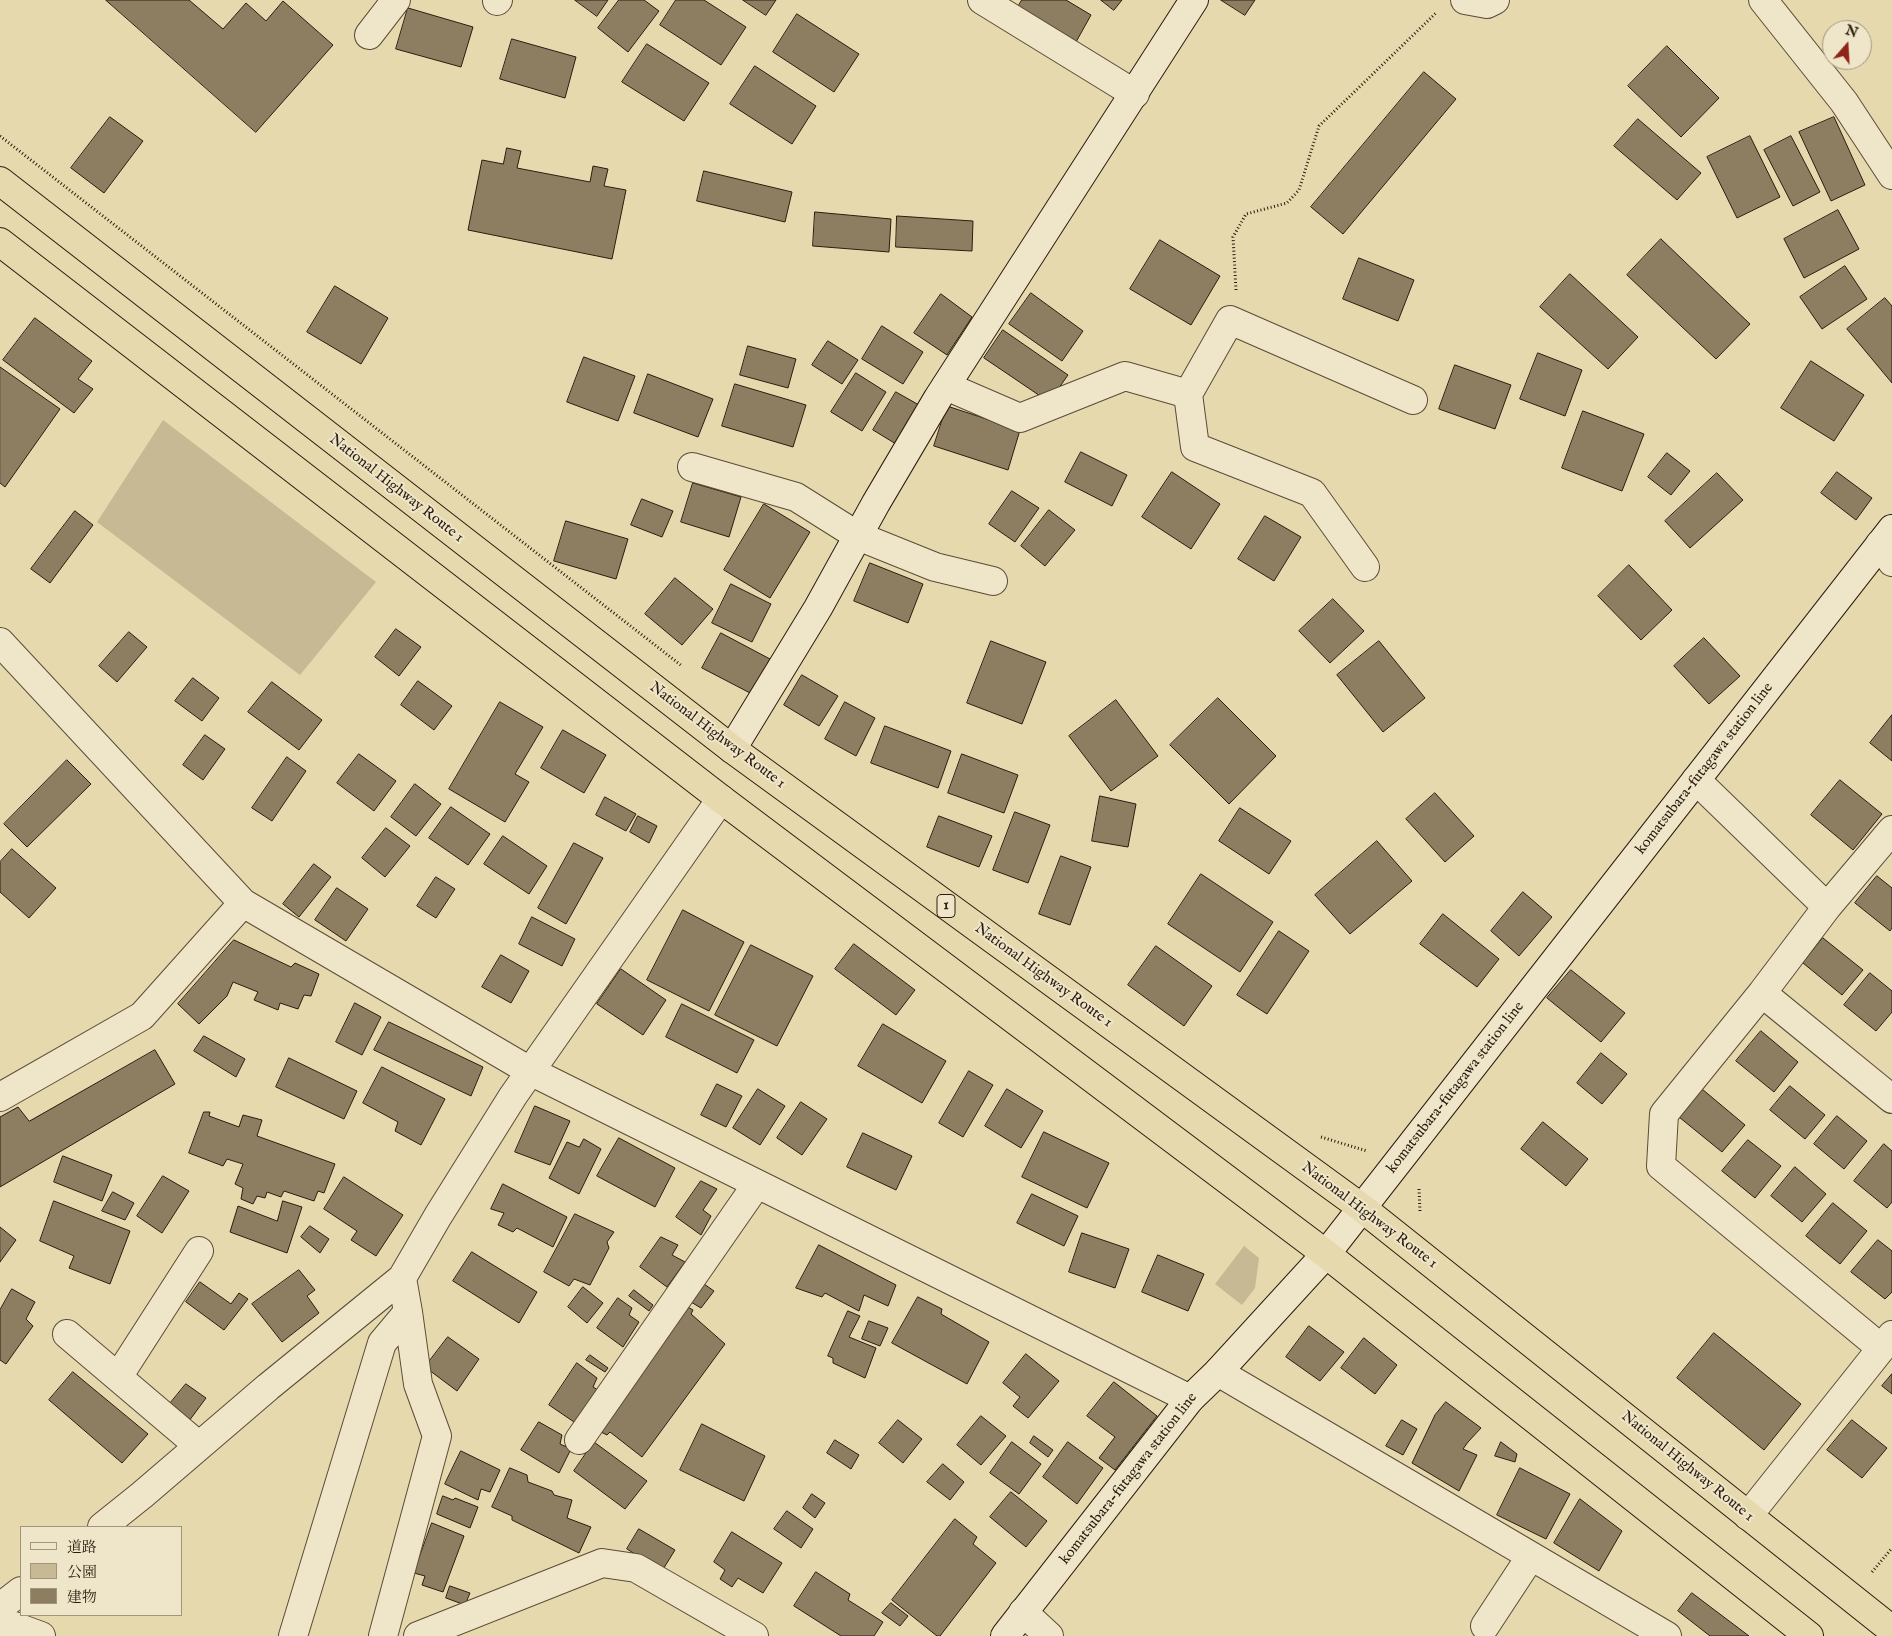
<!DOCTYPE html>
<meta charset="utf-8">
<style>
body{margin:0}
#map{position:relative;width:1892px;height:1636px;overflow:hidden;background:#e6d9ae;font-family:"IM FELL English","Noto Serif JP",serif}
canvas{display:block}
.legend{position:absolute;left:20px;top:1526px;width:162px;height:90px;box-sizing:border-box;background:#efe6ca;border:1px solid #a1957f;margin:0;padding:6px 9px;list-style:none;font-size:15px;color:#2c1c0f}
.legend li{display:flex;align-items:center;gap:10px;height:25px}
.legend b{width:25px;border:1px solid #a1957f}
.north{position:absolute;left:1822px;top:20px;width:50px;height:50px;box-sizing:border-box;background:#efe6ca;border:1px solid #a1957f;border-radius:50%;rotate:19deg;font-size:14px;font-weight:700;line-height:20px;text-align:center;color:#2c1c0f}
.north::after{content:'';display:block;margin:auto;width:18px;height:22px;background:#8f2418;clip-path:polygon(50% 0,100% 100%,50% 72%,0 100%)}
</style>
<div id="map">
<canvas width="1892" height="1636"></canvas>
<ul class="legend">
<li><b style="height:6px;background:#efe6ca"></b>道路</li>
<li><b style="height:14px;background:#c6b993"></b>公園</li>
<li><b style="height:14px;background:#8d7e62"></b>建物</li>
</ul>
<div class="north">N</div>
</div>
<script>
const g = document.querySelector('canvas').getContext('2d');
g.lineJoin = 'round';
function fillPath(path, color) { g.fillStyle = color; g.fill(path, 'evenodd'); }
function trace(path, color, width, dash) { g.strokeStyle = color; g.lineWidth = width; g.lineCap = dash ? 'butt' : 'round'; g.setLineDash(dash || []); g.stroke(path); }
function drawText(font, color, halo, rows, align = 'center') {
  g.font = font + ' "IM FELL English",serif'; g.lineWidth = 4; g.setLineDash([]); g.textBaseline = 'middle'; g.strokeStyle = halo; g.fillStyle = color; for (const [text, x, y, turn = 0] of rows) {
    g.save(); g.translate(x, y); g.rotate((+turn || 0) * Math.PI / 180); g.textAlign = isNaN(turn) ? turn : align; if (halo) g.strokeText(text, 0, 0); g.fillText(text, 0, 0); g.restore();
  }
}
fillPath(new Path2D(`
 M163 420 376 582 300 675 97 522Z
 M1244 1246 1259 1258 1255 1288 1242 1305 1215 1284Z`), '#c6b993');
const building = new Path2D(`
 M106 0H189L223 29 246 3 266 21 283 1 333 45 256 132Z
 M575 0H608L597 16Z
 M619 0H644L659 11 628 52 598 28Z
 M676 0H704L746 27 721 65 660 25Z
 M743 0H776L766 15Z
 M1022 0H1066L1091 15 1076 42 1018 7Z
 M1101 0H1122L1114 10Z
 M1221 0H1255L1245 15Z
 M408 8 473 27 461 67 396 49Z
 M797 14 859 54 834 92 773 52Z
 M512 39 576 57 565 98 500 79Z
 M647 44 709 83 684 121 622 82Z
 M1667 46 1719 98 1681 137 1628 86Z
 M755 66 816 106 792 144 730 104Z
 M1424 72 1456 99 1343 234 1311 207Z
 M110 117 143 141 104 193 71 168Z
 M1834 117 1865 185 1831 201 1799 132Z
 M1638 119 1701 173 1677 200 1614 146Z
 M1750 136 1780 197 1737 218 1707 157Z
 M1791 136 1820 192 1793 206 1764 150Z
 M507 148 521 151 517 168 590 182 593 166 608 169 604 186 626 190 612 259 468 230 482 160 503 164Z
 M704 171 792 192 785 222 697 201Z
 M1838 210 1859 249 1804 278 1784 239Z
 M815 212 891 219 889 252 813 246Z
 M897 216 973 221 972 251 896 247Z
 M1661 239 1750 324 1716 359 1627 275Z
 M1160 240 1220 276 1191 325 1130 289Z
 M1359 258 1414 280 1398 321 1343 299Z
 M1845 266 1867 299 1822 329 1800 297Z
 M1570 274 1638 337 1608 369 1540 307Z
 M335 286 388 318 361 364 307 332Z
 M1031 293 1083 331 1062 361 1009 324Z
 M941 294 972 317 947 355 914 333Z
 M1885 298 1892 306V383L1847 329Z
 M35 318 92 361 78 379 93 389 74 413 3 360Z
 M882 326 923 352 903 384 862 359Z
 M1003 330 1068 375 1049 402 984 358Z
 M828 341 858 360 842 384 812 365Z
 M748 346 796 359 788 388 740 375Z
 M1538 353 1582 370 1565 416 1520 399Z
 M584 357 635 376 618 421 567 402Z
 M1811 361 1864 395 1834 441 1781 408Z
 M1455 365 1511 385 1495 429 1439 409Z
 M0 367 60 409 5 487 0 483Z
 M856 373 886 392 862 431 831 412Z
 M648 374 713 399 698 437 634 413Z
 M735 384 806 405 793 447 722 426Z
 M896 392 919 405 896 444 873 430Z
 M947 406 1020 430 1008 470 934 446Z
 M1583 411 1644 434 1622 491 1562 468Z
 M1081 452 1127 475 1112 506 1065 482Z
 M1667 453 1690 471 1671 495 1648 477Z
 M1172 472 1220 504 1191 549 1142 517Z
 M1837 472 1872 498 1856 520 1821 493Z
 M1717 473 1743 500 1690 548 1665 521Z
 M693 483 741 497 729 537 681 522Z
 M1012 491 1039 508 1015 542 989 524Z
 M642 499 673 511 662 537 631 525Z
 M764 504 810 532 770 598 724 570Z
 M1049 510 1075 530 1045 566 1021 546Z
 M75 511 93 525 50 583 31 569Z
 M1265 516 1301 537 1274 581 1238 559Z
 M566 521 628 539 616 579 554 561Z
 M870 563 923 584 908 623 854 601Z
 M1629 565 1672 610 1641 640 1598 596Z
 M675 578 713 609 682 645 645 614Z
 M731 584 771 604 752 642 712 623Z
 M1333 599 1364 631 1330 663 1299 631Z
 M396 629 421 647 399 676 375 657Z
 M129 632 147 647 117 682 99 666Z
 M721 633 770 659 752 694 702 668Z
 M1704 638 1740 676 1709 704 1674 666Z
 M991 641 1046 662 1022 724 967 703Z
 M1379 641 1425 698 1383 732 1337 675Z
 M802 675 838 696 819 726 784 705Z
 M193 678 219 698 202 721 175 701Z
 M418 681 452 706 434 730 401 705Z
 M272 682 322 720 299 750 248 712Z
 M1218 698 1276 756 1229 804 1170 745Z
 M1116 700 1158 756 1111 791 1069 736Z
 M500 702 543 727 515 774 529 782 505 822 449 789Z
 M845 702 875 718 856 756 825 739Z
 M1892 715V761L1870 743Z
 M885 726 951 751 938 788 871 763Z
 M563 730 606 755 584 793 541 768Z
 M205 735 225 749 203 780 183 765Z
 M359 754 396 781 374 811 337 783Z
 M962 754 1018 775 1004 813 948 793Z
 M287 757 306 771 272 821 252 808Z
 M67 760 91 784 27 847 4 824Z
 M1840 780 1882 814 1853 850 1811 815Z
 M415 784 441 804 416 836 391 817Z
 M1435 793 1474 836 1445 862 1406 819Z
 M1100 796 1136 804 1128 847 1092 841Z
 M605 797 636 814 626 831 596 815Z
 M451 807 490 834 468 865 429 838Z
 M1240 808 1291 841 1269 874 1219 841Z
 M1015 812 1050 825 1028 883 993 870Z
 M638 816 657 826 649 843 630 832Z
 M939 816 992 836 979 867 927 847Z
 M386 828 410 846 385 877 362 858Z
 M503 836 547 866 529 894 484 864Z
 M1377 841 1412 881 1350 934 1315 895Z
 M574 843 603 858 566 924 538 908Z
 M12 849 56 888 29 918 0 892V862Z
 M1061 856 1091 867 1070 925 1039 914Z
 M314 864 331 877 299 917 283 904Z
 M1201 874 1273 922 1240 972 1168 924Z
 M1877 876 1892 888V928L1890 931 1855 903Z
 M436 877 455 889 436 918 417 906Z
 M337 888 368 909 346 941 315 920Z
 M1523 892 1552 917 1519 956 1491 931Z
 M683 910 744 942 709 1011 647 980Z
 M1443 914 1499 959 1477 987 1420 944Z
 M532 917 575 939 562 966 519 944Z
 M1279 931 1309 951 1267 1014 1237 995Z
 M1823 938 1863 970 1842 995 1803 963Z
 M234 940 291 967 295 963 319 974 311 996 304 995 298 1009 280 1003 278 1010 254 1000 258 992 233 982 227 996 199 1024 178 1004Z
 M854 944 915 990 896 1015 835 969Z
 M751 945 813 976 777 1046 715 1015Z
 M1156 946 1212 986 1184 1026 1128 985Z
 M501 955 529 971 511 1003 482 987Z
 M621 969 666 1000 643 1035 597 1004Z
 M1571 970 1625 1013 1601 1042 1547 998Z
 M1870 973 1892 991V1012L1876 1031 1844 1005Z
 M355 1003 381 1017 362 1055 336 1042Z
 M682 1004 754 1040 737 1073 666 1037Z
 M389 1022 483 1067 471 1096 374 1050Z
 M883 1024 946 1061 922 1103 858 1066Z
 M1761 1031 1798 1062 1774 1092 1736 1061Z
 M204 1036 245 1059 236 1077 194 1051Z
 M155 1050 175 1084 0 1187V1117L18 1107 29 1121Z
 M1601 1053 1627 1074 1602 1104 1577 1083Z
 M289 1058 357 1091 344 1119 276 1087Z
 M382 1067 445 1099 421 1145 395 1131 398 1122 363 1103Z
 M969 1071 993 1085 963 1137 939 1123Z
 M717 1084 742 1096 726 1127 701 1115Z
 M1790 1086 1825 1115 1805 1139 1770 1110Z
 M758 1089 785 1106 760 1145 733 1128Z
 M1007 1089 1043 1111 1021 1148 985 1126Z
 M1702 1089 1745 1125 1722 1152 1679 1117Z
 M801 1102 827 1119 802 1155 777 1138Z
 M535 1106 570 1121 550 1165 515 1152Z
 M204 1112H210L209 1116 239 1127 243 1115 262 1120 257 1136 335 1164 324 1193 318 1191 314 1201 284 1191 281 1197 267 1192 265 1198 257 1196 253 1204 241 1199 243 1188 235 1184 243 1164 227 1159 223 1166 189 1153Z
 M1837 1116 1867 1141 1844 1169 1814 1144Z
 M1543 1122 1588 1159 1566 1186 1521 1149Z
 M1044 1132 1109 1163 1087 1208 1022 1177Z
 M863 1133 912 1156 896 1190 847 1167Z
 M619 1138 675 1168 655 1207 597 1176Z
 M584 1139 601 1149 579 1194 549 1178 567 1142 579 1147Z
 M1748 1140 1781 1166 1755 1198 1722 1171Z
 M1884 1144 1892 1151V1202L1887 1208 1854 1181Z
 M63 1156 112 1175 102 1201 54 1182Z
 M1795 1167 1826 1194 1802 1222 1771 1196Z
 M163 1176 189 1191 162 1233 137 1216Z
 M344 1177 403 1215 376 1256 351 1240 357 1231 324 1209Z
 M701 1181 717 1189 703 1210 711 1216 701 1235 676 1217Z
 M503 1184 567 1217 553 1247 517 1228 513 1232 498 1225 504 1213 491 1209Z
 M113 1192 134 1203 125 1220 102 1211Z
 M1032 1194 1078 1216 1064 1246 1017 1223Z
 M54 1201 130 1231 110 1284 69 1268 74 1256 40 1241Z
 M283 1201 302 1207 287 1253 230 1232 238 1206 277 1221Z
 M1833 1203 1867 1231 1840 1264 1806 1236Z
 M575 1214 614 1232 607 1242 609 1248 590 1285 574 1279 569 1286 544 1272Z
 M310 1226 329 1239 320 1253 301 1237Z
 M0 1227 16 1240 0 1262Z
 M1082 1233 1129 1249 1115 1288 1069 1272Z
 M661 1237 678 1245 672 1255 685 1262 667 1287 640 1267Z
 M1878 1240 1892 1251V1292L1885 1299 1851 1272Z
 M819 1245 896 1285 888 1306 864 1295 859 1311 825 1293 822 1297 796 1288Z
 M472 1252 537 1292 519 1323 453 1281Z
 M1158 1255 1204 1274 1188 1311 1142 1292Z
 M299 1270 315 1290 307 1296 319 1313 282 1342 252 1304Z
 M200 1282 231 1304 239 1293 248 1299 224 1330 186 1302Z
 M704 1284 714 1291 701 1308 691 1302Z
 M583 1287 603 1303 587 1323 568 1307Z
 M12 1289 35 1302 26 1319 33 1326 6 1364 0 1360V1310Z
 M634 1290 653 1305 649 1311 629 1296Z
 M918 1297 942 1309 941 1314 989 1342 967 1384 892 1343Z
 M618 1298 632 1308 629 1315 639 1322 623 1347 597 1328Z
 M686 1306 693 1310 691 1314 725 1344 642 1457 610 1432 607 1435 601 1432Z
 M848 1311 860 1316 849 1337 876 1348 865 1378 833 1363V1358L828 1356Z
 M869 1321 888 1328 880 1346 862 1339Z
 M1309 1326 1344 1352 1320 1381 1286 1357Z
 M1714 1333 1801 1404 1764 1450 1677 1378Z
 M448 1337 479 1359 457 1391 425 1367Z
 M1364 1338 1397 1365 1375 1394 1341 1368Z
 M1026 1354 1059 1381 1028 1418 1013 1406 1020 1397 1003 1383Z
 M590 1355 608 1368 605 1372 586 1360Z
 M577 1363 597 1378 593 1387 598 1390 577 1424 549 1405Z
 M73 1372 148 1434 122 1463 49 1400Z
 M1892 1374V1394L1882 1386Z
 M1114 1382 1157 1416 1115 1470 1099 1458 1115 1437 1087 1416Z
 M186 1384 206 1398 189 1421 168 1406Z
 M1446 1402 1481 1428 1468 1442 1463 1449 1477 1455 1459 1491 1412 1463 1435 1415Z
 M981 1416 1006 1436 981 1465 957 1445Z
 M898 1420 922 1439 903 1463 879 1443Z
 M1402 1420 1417 1429 1403 1455 1386 1446Z
 M1852 1420 1887 1448 1862 1478 1827 1450Z
 M539 1422 562 1435 560 1444 571 1449 559 1473 521 1450Z
 M702 1424 765 1456 744 1501 680 1470Z
 M1034 1436 1053 1450 1048 1457 1030 1443Z
 M835 1440 859 1455 851 1469 827 1453Z
 M594 1442 647 1481 625 1509 574 1471Z
 M1012 1442 1041 1464 1019 1494 990 1473Z
 M1068 1442 1103 1468 1077 1504 1043 1477Z
 M1501 1442 1517 1454 1515 1462 1495 1456Z
 M461 1451 500 1470 490 1492 481 1489 478 1500 445 1484Z
 M943 1464 964 1482 950 1500 927 1482Z
 M510 1468 527 1475 528 1482 552 1491 554 1495 572 1500 567 1518 591 1527 579 1553 512 1520V1516L492 1507Z
 M1520 1468 1570 1494 1546 1539 1497 1515Z
 M1011 1492 1047 1521 1026 1547 990 1517Z
 M812 1494 825 1503 815 1518 803 1508Z
 M443 1496 453 1500 455 1498 478 1507 470 1528 437 1514Z
 M1580 1499 1622 1531 1599 1571 1554 1543Z
 M787 1511 813 1529 801 1548 774 1529Z
 M955 1519 977 1537 973 1544 996 1563 940 1636H937L892 1600Z
 M432 1523 464 1536 443 1592 422 1585 425 1576 414 1573Z
 M639 1529 675 1550 662 1571 627 1549Z
 M732 1532 782 1563 763 1593 738 1578 732 1587 720 1579 725 1570 714 1562Z
 M816 1572 850 1594 848 1600 883 1622 874 1636H841L794 1606Z
 M450 1586 470 1593 465 1605 446 1598Z
 M1692 1593 1749 1636H1710L1678 1611Z
 M891 1603 908 1616 900 1626 882 1613Z`);
fillPath(building, '#8d7e62');
trace(building, '#2c1c0f', 1);
const street = new Path2D(`
 M982 0 1135 94
 M1465 0 1487 4 1495 0
 M1763 0 1844 102 1892 175
 M497 1 498 0
 M369 35 396 0
 M946 386 1020 418 1125 376 1188 394 1195 447 1312 493 1365 567
 M1188 394 1230 320 1413 400
 M692 467 796 497 858 536 935 567 993 581
 M1880 544 1892 562
 M0 642 243 903 530 1071 1190 1399
 M1696 780 1827 907
 M1762 993 1892 1099
 M0 1097 142 1016 243 903
 M67 1334 199 1446
 M1881 1348 1661 1166 1664 1114 1762 993 1827 907 1892 830
 M1218 1372 1667 1636
 M118 1377 199 1251
 M579 1440 757 1184
 M1748 1516 1892 1335
 M102 1527 142 1495 268 1387 402 1278 438 1216 513 1096 721 799
 M0 1607 21 1591
 M1023 1612 1049 1636
 M0 1621 41 1636
 M1485 1626 1531 1556
 M293 1636 382 1343 408 1312 402 1278
 M383 1636 437 1436 418 1384 408 1312
 M418 1636 602 1563 636 1568 754 1636`);
const secondary = new Path2D(`
 M732 749 818 608 876 503 938 398 1194 0
 M1005 1636 1190 1399 1218 1372 1326 1254 1892 529`);
const highway = new Path2D(`
 M0 181 732 749 1362 1208 1892 1630
 M0 242 721 799 1326 1254 1809 1636`);
trace(street, '#5a4b37', 30);
trace(secondary, '#2c1c0f', 30);
trace(highway, '#2c1c0f', 30);
trace(new Path2D(`
 M0 136 682 666
 M1236 290 1233 237 1246 214 1287 203 1299 190 1319 126 1437 12
 M1321 1137 1367 1151
 M1419 1189 1420 1212
 M1872 1572 1892 1548`), '#2c1c0f', 3, [1, 2.5]);
trace(street, '#efe6ca', 28);
trace(secondary, '#efe6ca', 28);
trace(highway, '#e6d9ae', 28);
for (const [x, y, w] of [
 [946,906,18]
]) { const box = new Path2D(); box.roundRect(x - w / 2, y - 11.5, w, 23, 4); g.fillStyle = '#efe6ca'; g.fill(box); trace(box, '#2c1c0f', 1); }
drawText('bold 14px', '#2c1c0f', null, [
 ["1",946,906]
]);
drawText('15px', '#2c1c0f', '#efe6ca', [
 ["National Highway Route 1",396,489,38],
 ["National Highway Route 1",717,736,37],
 ["komatsubara-futagawa station line",1705,769,-52],
 ["National Highway Route 1",1043,976,36],
 ["komatsubara-futagawa station line",1456,1088,-52],
 ["National Highway Route 1",1369,1216,37],
 ["National Highway Route 1",1687,1467,39],
 ["komatsubara-futagawa station line",1129,1479,-52]
]);
</script>
